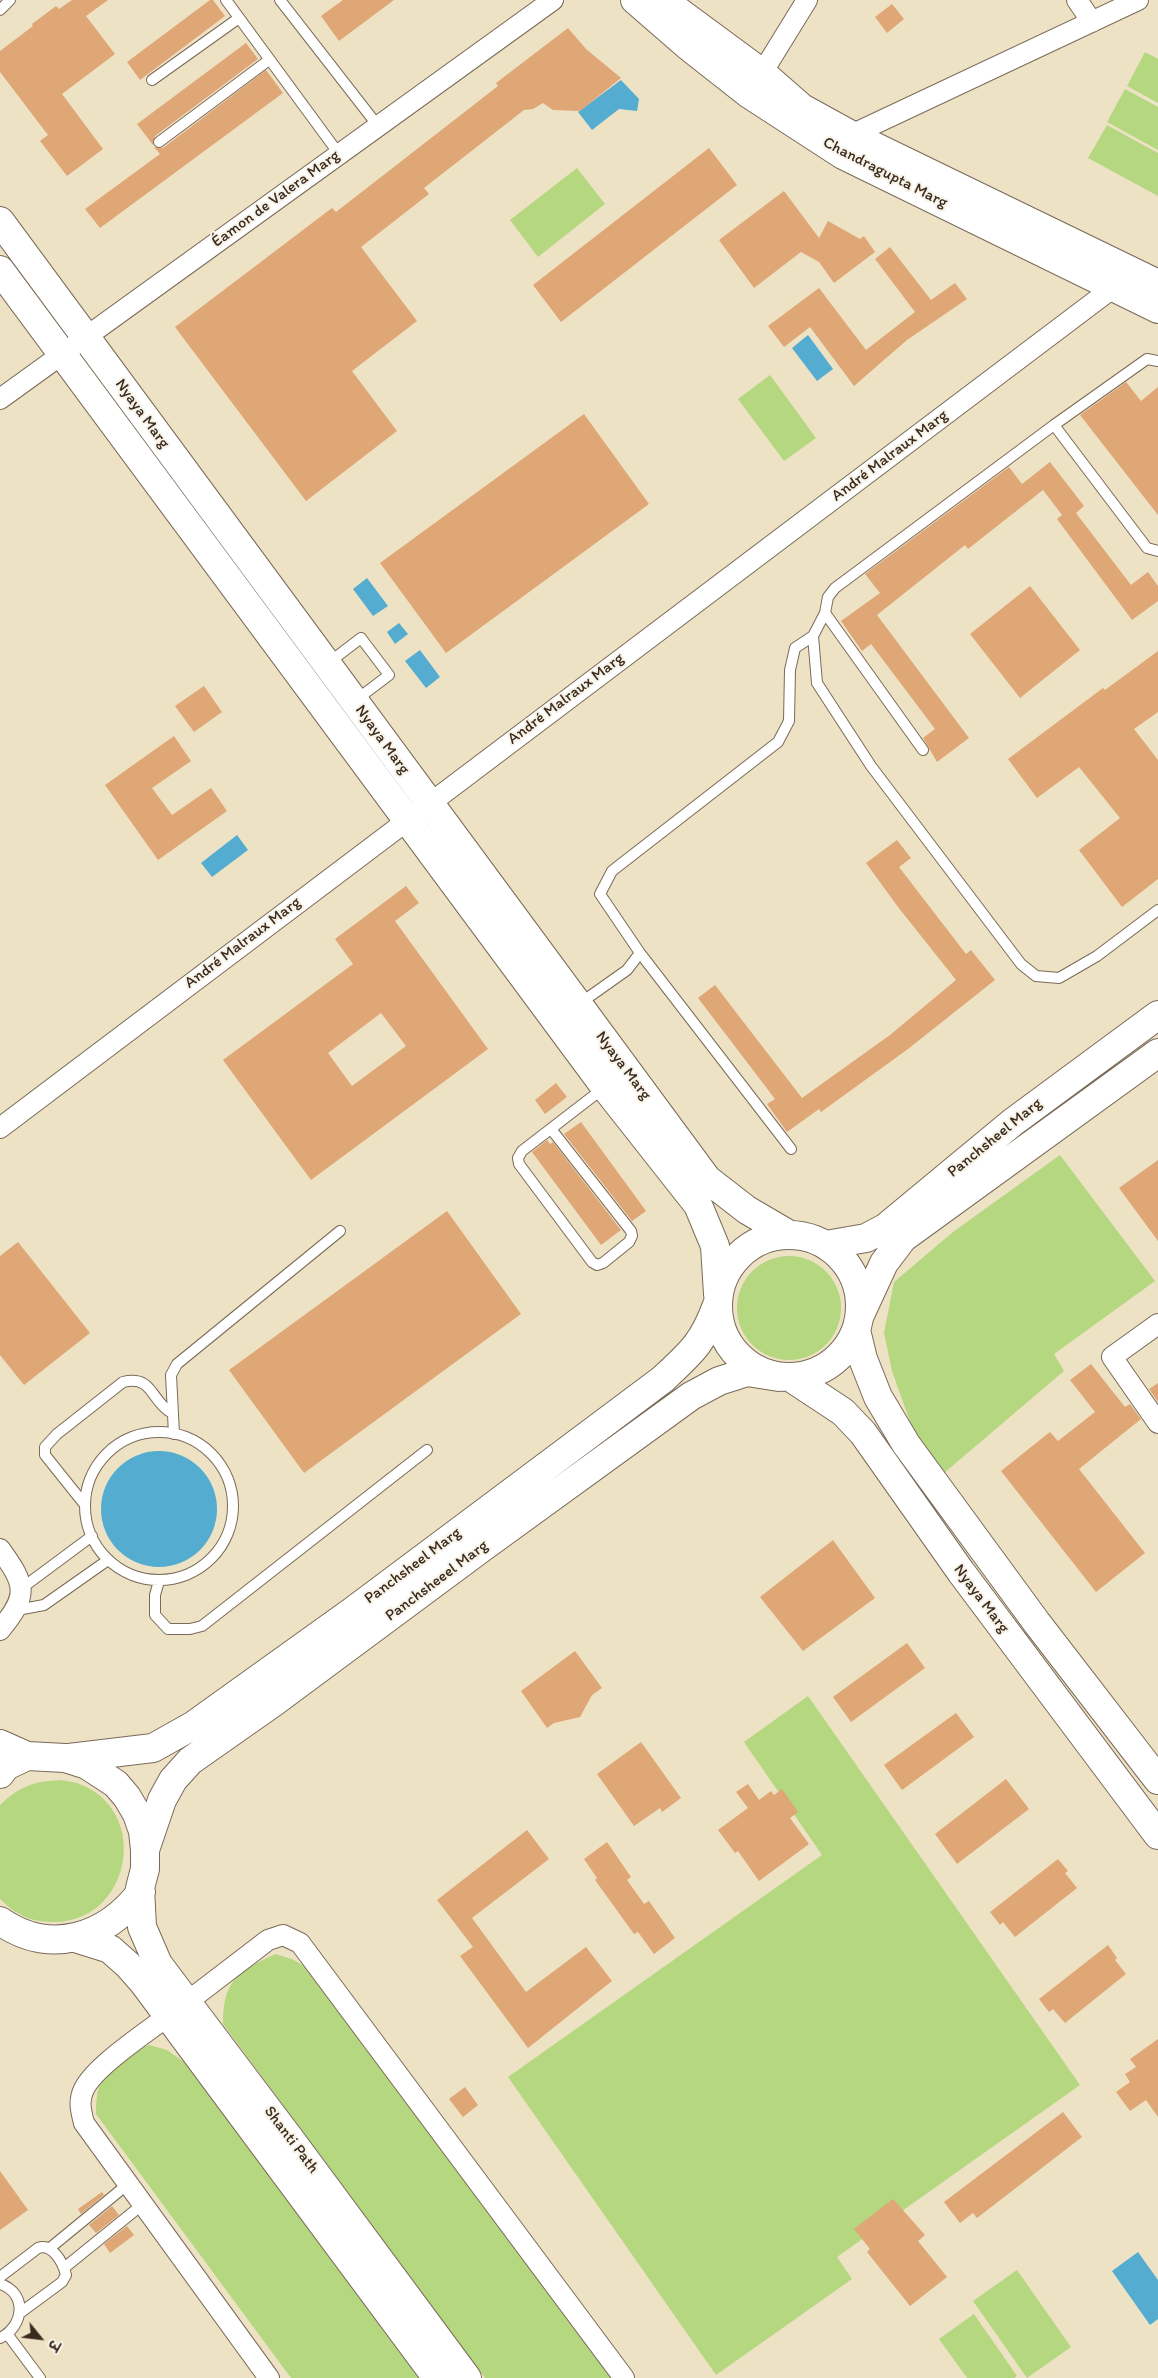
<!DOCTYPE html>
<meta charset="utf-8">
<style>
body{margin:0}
#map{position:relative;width:1158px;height:2378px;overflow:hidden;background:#eee2c5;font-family:Itim,"Playpen Sans Deva",sans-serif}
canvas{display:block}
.north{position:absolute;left:15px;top:2313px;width:50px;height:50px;-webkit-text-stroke:4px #f7f3e8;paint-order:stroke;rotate:119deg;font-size:14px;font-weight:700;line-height:20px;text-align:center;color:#3b2a1e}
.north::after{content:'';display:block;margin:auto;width:18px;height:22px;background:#3b2a1e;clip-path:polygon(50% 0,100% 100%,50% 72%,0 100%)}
</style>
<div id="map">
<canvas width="1158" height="2378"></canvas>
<div class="north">उ</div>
</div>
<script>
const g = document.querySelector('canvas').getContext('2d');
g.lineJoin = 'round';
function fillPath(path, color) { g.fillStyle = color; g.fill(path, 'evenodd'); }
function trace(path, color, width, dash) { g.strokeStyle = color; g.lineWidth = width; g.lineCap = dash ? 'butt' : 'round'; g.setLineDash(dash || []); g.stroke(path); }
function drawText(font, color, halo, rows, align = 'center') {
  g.font = font + ' Itim,sans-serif'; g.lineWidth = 4; g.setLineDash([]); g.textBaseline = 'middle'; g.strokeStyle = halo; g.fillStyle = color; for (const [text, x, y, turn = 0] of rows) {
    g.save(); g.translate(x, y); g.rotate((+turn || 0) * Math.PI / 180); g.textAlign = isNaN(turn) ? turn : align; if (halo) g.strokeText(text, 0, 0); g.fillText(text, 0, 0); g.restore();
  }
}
fillPath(new Path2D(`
 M1145 52 1158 59V103L1127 86Z
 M1125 89 1158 107V150L1107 122Z
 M1107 125 1158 153V196L1088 158Z
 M577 168 605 204 538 257 510 220Z
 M770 375 816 438 784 461 738 399Z
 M1060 1155 1155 1281 1054 1354 1064 1371 944 1473 913 1430 892 1371 884 1333 894 1282 953 1232Z
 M737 1308a52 52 0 1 1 104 0a52 52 0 1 1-104 0Z
 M808 1696 1080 2085 837 2257 852 2279 716 2375 508 2077 822 1855 744 1742Z
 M59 1780C67 1781 75 1782 82 1785 151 1814 130 1922 54 1922 42 1922 28 1920 18 1913 11 1910 6 1904 0 1899V1805C20 1786 33 1782 59 1780Z
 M276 1954 294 1960 312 1971 616 2378H485L223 2024C223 1980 238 1971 276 1954Z
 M149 2045 167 2050 184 2062 421 2378H291L96 2114C96 2071 110 2061 149 2045Z
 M1017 2270 1071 2347 1027 2378 973 2301Z
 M974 2314 1017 2376 1014 2378H967L939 2339Z`), '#b4d780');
fillPath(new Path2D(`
 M621 80 639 99 637 111 619 109 592 130 578 112Z
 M808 335 833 369 817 381 792 348Z
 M367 578 388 606 373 616 353 589Z
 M399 623 408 634 395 644 387 632Z
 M420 650 440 677 426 688 405 661Z
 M237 835 248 850 212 877 201 863Z
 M101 1509a58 58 0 1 1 116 0a58 58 0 1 1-116 0Z
 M1138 2252 1158 2280V2319L1150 2325 1112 2271Z`), '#54acd1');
fillPath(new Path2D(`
 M72 0H108L86 16 115 54 62 94 103 149 67 176 40 141 48 135 0 72V51L33 26 32 24 56 6 59 9Z
 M210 0H213L225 16 140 80 127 62Z
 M343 0H394L339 41 321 16Z
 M892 4 904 19 887 33 875 17Z
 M568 28 586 49 621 78 580 111 553 110 543 103 533 109 524 110 424 188 429 194 361 247 417 321 352 371 397 431 306 501 175 327 332 208 336 212 498 86 496 83Z
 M246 43 258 59 155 136 153 145 137 124Z
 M266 70 283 93 100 228 85 209 160 154 154 147 163 148Z
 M709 148 737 185 561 322 533 285Z
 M784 191 819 238 828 221 860 239 864 236 875 252 834 283 819 262 801 252 754 288 719 240Z
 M890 247 931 300 955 283 967 299 907 340 854 386 810 327 784 347 768 326 819 288 866 350 915 312 875 259Z
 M1126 382 1141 401 1158 387V515L1080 415Z
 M584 414 649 504 446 653 380 563Z
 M1050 462 1084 506 1076 513 1131 585 1148 572 1158 586V601L1132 620 1057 519 1062 515 1043 490 968 549 965 545 877 615 969 738 937 762 923 738 935 729 871 644 862 651 841 621 880 593 865 574 1009 467 1022 484Z
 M1030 586 1080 650 1020 698 970 634Z
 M1158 651V712L1134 729 1158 760V879L1122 907 1079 850 1120 818 1079 767 1037 798 1008 759 1103 688 1105 690Z
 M204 686 222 712 194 732 175 706Z
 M174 736 191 761 152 788 172 815 211 788 227 811 158 860 105 785Z
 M897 840 911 858 899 867 966 954 971 950 995 980 908 1049 821 1112 819 1109 787 1132 767 1104 775 1099 698 998 715 985 802 1098 890 1035 956 980 898 907 866 863Z
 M406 886 419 903 395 921 488 1049 311 1180 223 1060 353 964 335 939ZM381 1013 406 1046 352 1086 328 1053Z
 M556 1083 567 1097 545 1114 535 1100Z
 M581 1122 646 1211 632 1221 564 1134Z
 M547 1140 550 1144 553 1142 621 1230 601 1245 532 1152Z
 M1158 1160V1241L1119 1188Z
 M447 1211 521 1314 304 1473 229 1370Z
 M18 1242 90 1333 24 1385 0 1355V1256Z
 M1091 1364 1125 1407 1130 1404 1141 1419 1079 1469 1145 1553 1096 1592 1001 1471 1050 1432 1058 1441 1095 1412 1070 1380Z
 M1158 1383V1402L1149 1389Z
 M833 1540 875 1598 803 1651 760 1597Z
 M907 1643 925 1668 851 1722 833 1697Z
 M575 1651 602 1688 592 1695 580 1717 554 1723 547 1728 521 1691Z
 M956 1713 974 1737 902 1790 884 1765Z
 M641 1742 681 1798 662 1812 660 1808 634 1826 597 1774Z
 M1006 1779 1029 1809 957 1864 935 1834Z
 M748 1784 759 1800 771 1791 774 1795 782 1789 798 1812 790 1818 809 1844 759 1881 738 1851 735 1853 718 1830 748 1808 736 1792Z
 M527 1830 549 1859 472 1918 526 1992 586 1947 612 1981 528 2048 460 1956 473 1947 437 1900Z
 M607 1842 631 1877 627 1880 644 1904 649 1901 675 1938 654 1954 638 1932 634 1934 595 1880 597 1878 584 1859Z
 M1058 1859 1068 1871 1065 1873 1077 1888 1015 1937 1003 1922 1000 1925 990 1912Z
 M1108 1945 1117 1958 1115 1960 1126 1974 1065 2023 1053 2009 1049 2012 1039 1999Z
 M1158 2039V2117L1146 2100 1130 2111 1116 2092 1130 2082 1125 2074 1136 2067 1130 2059Z
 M465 2087 478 2105 463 2117 449 2099Z
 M1063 2112 1082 2137 977 2218 973 2213 960 2223 944 2202Z
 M0 2171 28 2210 0 2230Z
 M102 2192 104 2195 81 2214 78 2209Z
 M893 2199 925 2235 918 2241 947 2277 910 2306 867 2252 870 2249 854 2229Z
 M112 2206 119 2215 96 2233 89 2225Z
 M127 2226 134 2235 110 2253 104 2244Z`), '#dfa676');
const lane = new Path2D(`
 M226 0 339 154
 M280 0 378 126
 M0 10 10 0
 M152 80 239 18
 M159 142 269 60
 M1054 425 1147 359 1158 361
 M825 613 813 636 817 683 871 766 1021 964 1036 976 1059 978 1097 956 1158 910
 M327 664 361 638 389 675 356 700
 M923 750 825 613 828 597 835 588 1054 425 1147 548 1158 551
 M640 953 791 1149
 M579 1004 627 970 640 953 600 894 612 871 778 742 789 721 790 670 795 648 813 636
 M551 1129 631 1231 632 1236 629 1242 603 1263 597 1265 592 1262 519 1164 518 1158 522 1151 605 1087
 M85 1506a74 74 0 1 1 148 0a74 74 0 1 1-148 0Z
 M174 1434 171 1375 177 1364 340 1231
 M85 1505 45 1455V1447L57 1434 123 1382C154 1375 150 1401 172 1413
 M159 1581 155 1595V1615L168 1629H190L202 1626 427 1450
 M22 1588 92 1536
 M17 1610 44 1605 108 1560
 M50 2248 128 2184
 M64 2268 143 2204
 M0 2277 38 2248C52 2243 63 2262 66 2275L62 2282 20 2313
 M0 2284C28 2293 24 2327 0 2338
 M8 2335 40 2378`);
const street = new Path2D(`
 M1077 0 1092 22
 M762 73 807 0
 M851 135 1138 0
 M0 399 553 0
 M0 1128 1122 281
 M1158 1324 1112 1357 1158 1423
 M0 1549C26 1585 29 1595 0 1630
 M187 2002 268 1940 283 1935 300 1943 624 2378
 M169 2015C147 2032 95 2066 84 2089 78 2101 81 2111 84 2123L269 2378`);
const secondary = new Path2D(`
 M635 0 688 46 749 94 843 155 1158 309
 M663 0 762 73 802 108 851 135 1158 284
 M0 221 707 1179 747 1210 788 1234
 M0 270 605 1087 698 1205 715 1246 718 1294
 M718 1306a71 71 0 1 1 142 0a71 71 0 1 1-142 0Z
 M826 1245 866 1238 885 1228 1013 1122 1158 1015
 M860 1315 884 1263 903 1238 1158 1053
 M856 1330 863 1359 878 1397 906 1444 1037 1623 1158 1780
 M790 1377 843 1412 863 1433 961 1572 1158 1835
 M0 1744 27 1756 65 1758 87 1765 116 1784 127 1797 137 1814 143 1831 145 1850V1869L140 1888 142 1927 158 1964 290 2139 467 2378
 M69 1758 153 1748 194 1725 353 1611 663 1379C692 1352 703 1343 717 1305
 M0 1774 6 1766 27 1756
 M145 1850 162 1800 173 1780 190 1761 274 1702 483 1547 691 1396 719 1381 747 1372 779 1377
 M0 1921C50 1956 106 1938 141 1892
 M75 1938 110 1949 128 1965 143 1982 437 2378`);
trace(lane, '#7a6a58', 12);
trace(street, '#7a6a58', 22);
trace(secondary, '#7a6a58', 30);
trace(lane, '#fff', 10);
trace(street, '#fff', 20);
trace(secondary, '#fff', 28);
drawText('16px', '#3b2a1e', '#f7f3e8', [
 ["Chandragupta Marg",885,173,27],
 ["Éamon de Valera Marg",276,199,-36],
 ["Nyaya Marg",142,414,54],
 ["André Malraux Marg",890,456,-37],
 ["André Malraux Marg",566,699,-37],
 ["Nyaya Marg",382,740,54],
 ["André Malraux Marg",243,943,-37],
 ["Nyaya Marg",623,1066,53],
 ["Panchsheel Marg",995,1138,-39],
 ["Panchsheel Marg",413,1566,-37],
 ["Panchsheeel Marg",437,1581,-37],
 ["Nyaya Marg",981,1599,53],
 ["Shanti Path",291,2140,53]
]);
</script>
